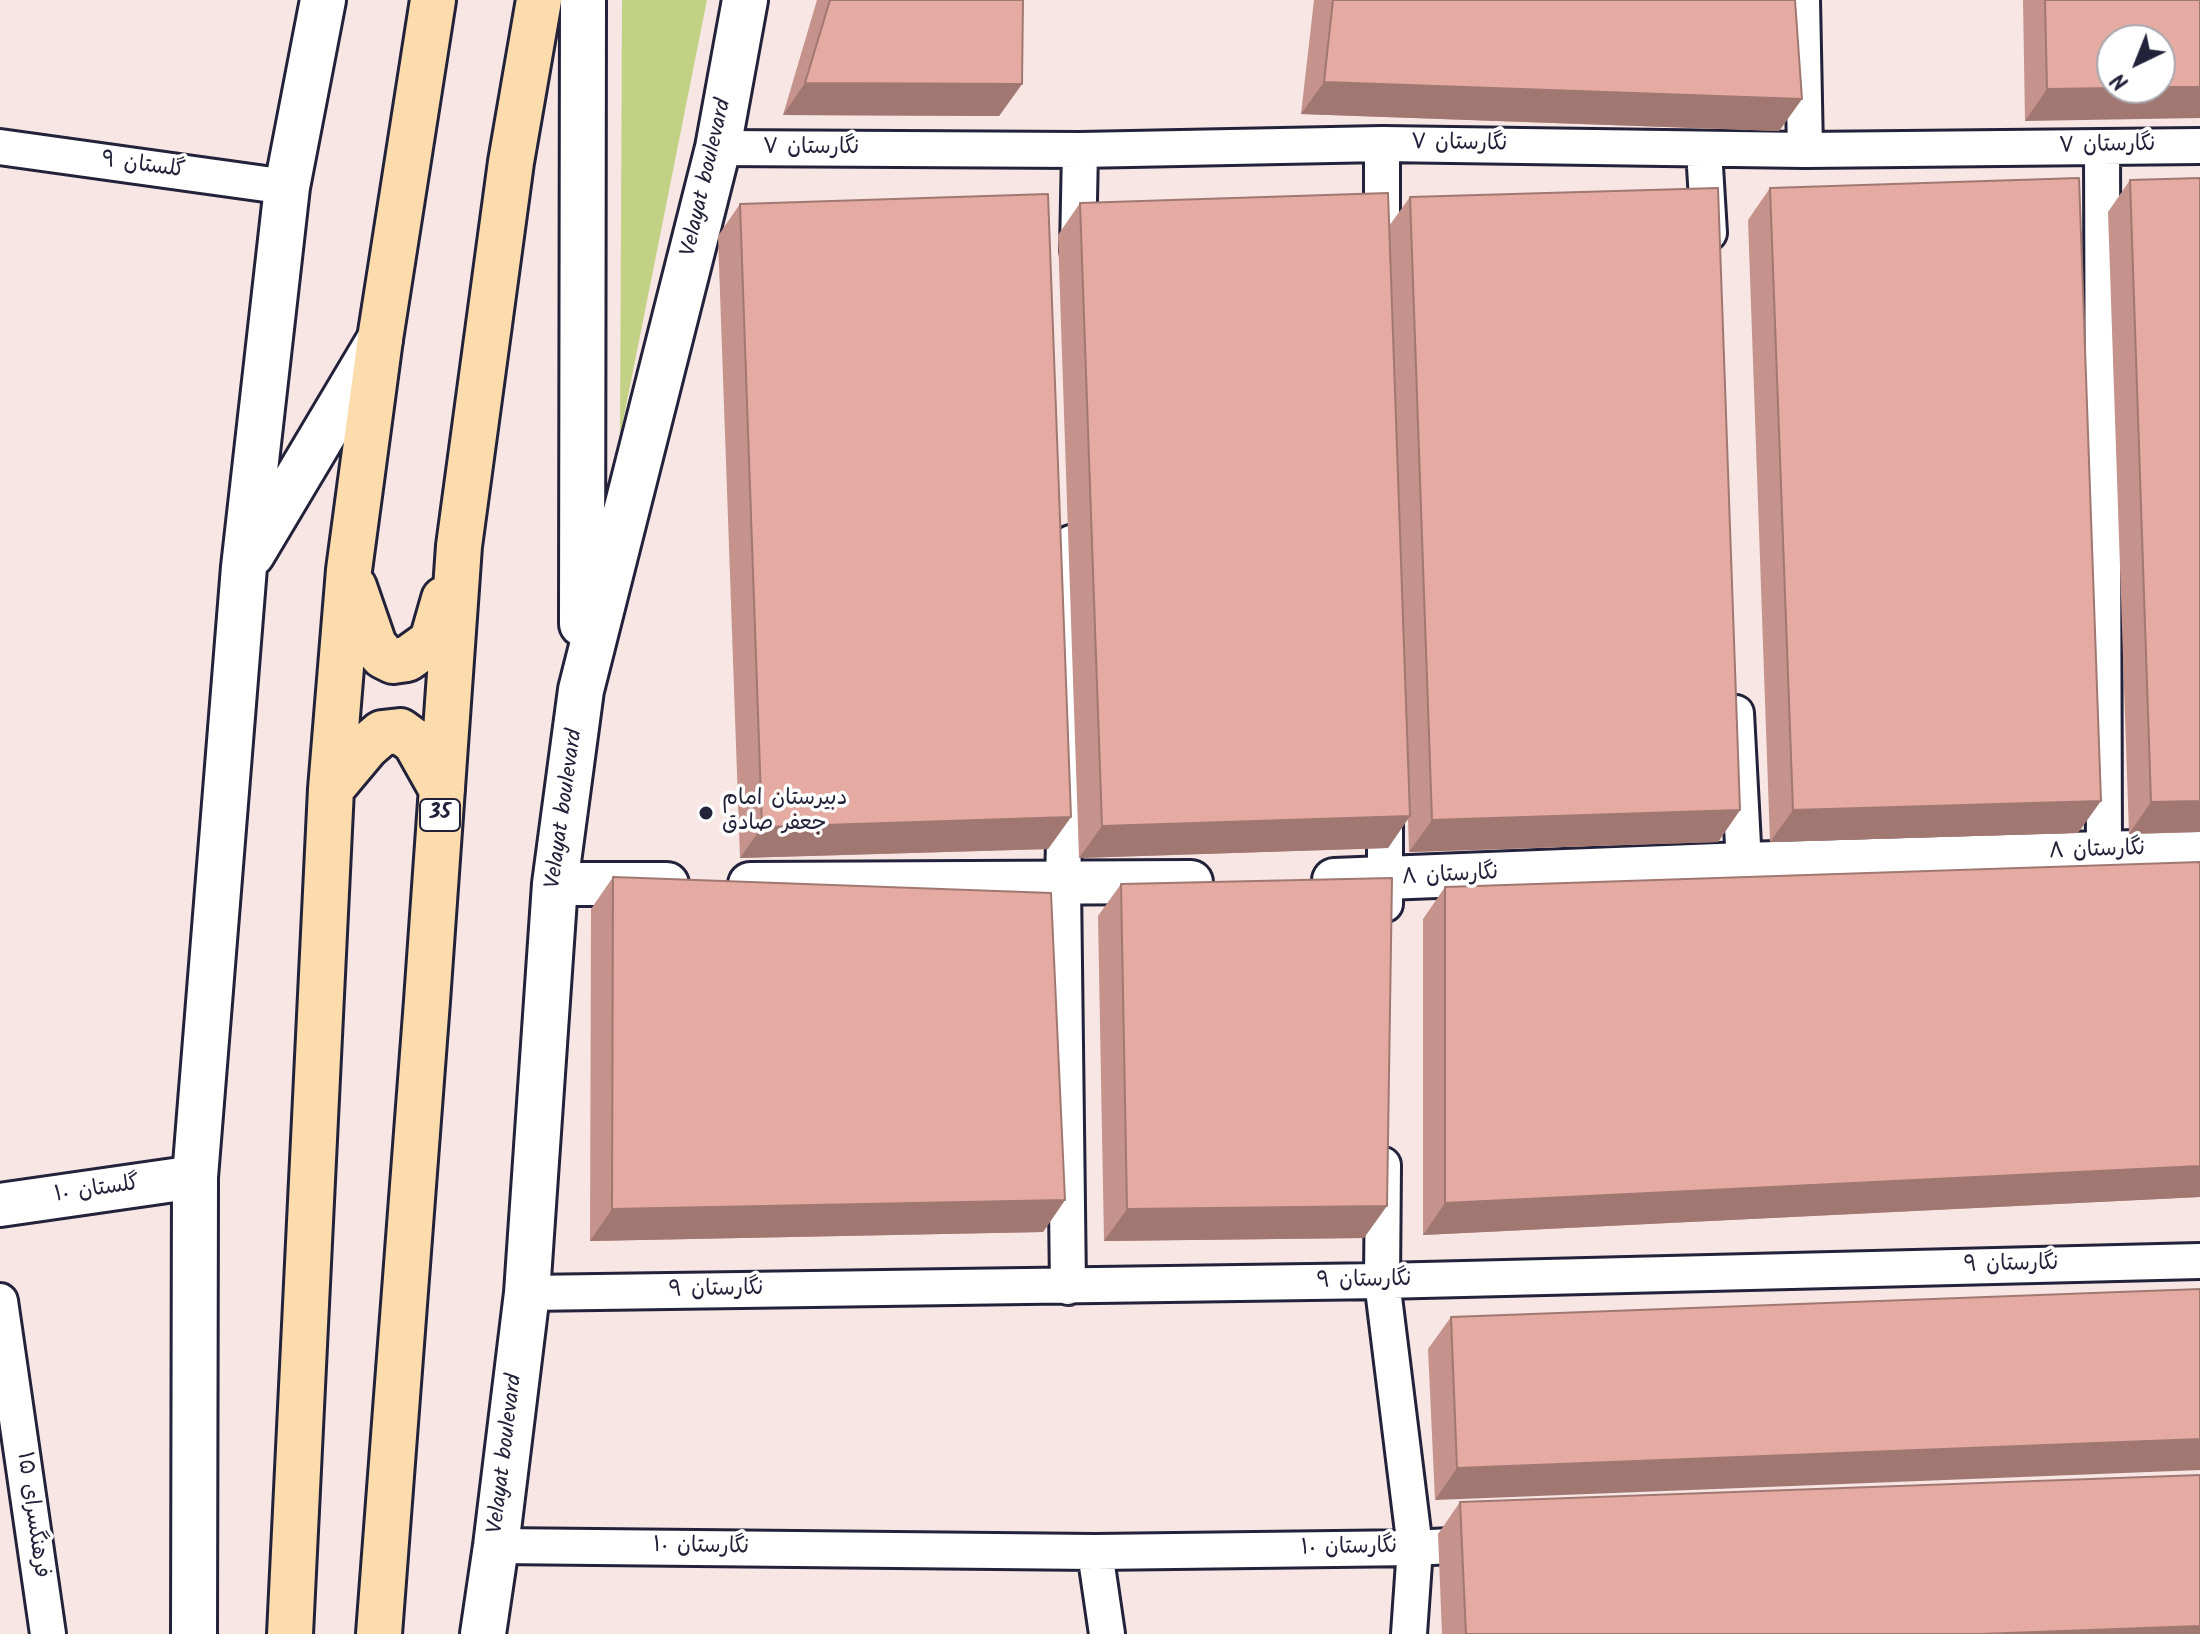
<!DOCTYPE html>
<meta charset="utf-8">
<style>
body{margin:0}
#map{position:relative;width:2200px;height:1634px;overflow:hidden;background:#f7e6e3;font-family:Kalam,sans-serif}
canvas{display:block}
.north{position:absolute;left:2096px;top:24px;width:80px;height:80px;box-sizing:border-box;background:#fff;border:2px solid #a7a7b1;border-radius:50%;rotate:223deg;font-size:22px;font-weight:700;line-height:32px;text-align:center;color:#22223b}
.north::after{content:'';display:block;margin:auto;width:28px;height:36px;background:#22223b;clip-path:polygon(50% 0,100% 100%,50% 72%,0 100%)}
</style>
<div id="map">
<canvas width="2200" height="1634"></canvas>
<div class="north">N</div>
</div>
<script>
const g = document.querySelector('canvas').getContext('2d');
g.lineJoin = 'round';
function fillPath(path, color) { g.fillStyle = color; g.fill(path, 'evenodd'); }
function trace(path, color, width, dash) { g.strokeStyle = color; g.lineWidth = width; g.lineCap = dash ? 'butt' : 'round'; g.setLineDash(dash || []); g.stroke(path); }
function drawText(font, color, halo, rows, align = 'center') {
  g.font = font + ' Kalam,"Playpen Sans Arabic",sans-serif'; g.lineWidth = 7; g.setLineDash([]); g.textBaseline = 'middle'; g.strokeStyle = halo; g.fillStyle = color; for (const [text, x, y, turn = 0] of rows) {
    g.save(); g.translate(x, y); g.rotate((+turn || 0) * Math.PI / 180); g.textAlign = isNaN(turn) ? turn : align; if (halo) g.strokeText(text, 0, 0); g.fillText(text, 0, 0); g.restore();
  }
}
fillPath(new Path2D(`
 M622 0H707L620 436Z`), '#c3d185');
const minor = new Path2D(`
 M1802 0 1805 150
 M1382 144V240
 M0 147 287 187
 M2102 147 2104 852
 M718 148 1080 150 1382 144 1805 150 2200 146
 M1704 150 1709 233
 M1078 250 1080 150
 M1736 713 1744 864
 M1385 801V904
 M1383 1165 1382 1281 1415 1548 1409 1634
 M1068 1287 1063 884 1071 543
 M527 1293 1382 1281 2200 1261
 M0 1301 48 1634
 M496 1546 1095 1552 1415 1548 1484 1544
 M1095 1552 1107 1634`);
const tertiary = new Path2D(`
 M1334 880 1744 864 2200 850
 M555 884H667
 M750 884 1191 882
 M0 1205 195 1177`);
const secondary = new Path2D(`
 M252 554 380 339
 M582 624 583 0
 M194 1634 195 1177 244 567 287 187 323 0
 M483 1634 496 1546 527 1293 555 884 581 690 718 148 745 0`);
const primary = new Path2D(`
 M354 587 374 645 383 656 393 661 407 659 432 641 444 599
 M331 789 367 746 382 733 400 731 415 742 442 790
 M290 1634 331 789 349 570 380 339 433 0
 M379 1634 427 1001 459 546 511 162 539 0`);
trace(minor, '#22223b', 40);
trace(tertiary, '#22223b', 48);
trace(secondary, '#22223b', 50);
trace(primary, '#22223b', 50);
trace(minor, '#fff', 34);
trace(tertiary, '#fff', 42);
trace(secondary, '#fff', 44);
trace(primary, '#fcdcac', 44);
fillPath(new Path2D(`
 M817 0H1023L1022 84 999 116 783 115Z
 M1314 0H1795L1802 99 1779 131 1301 114Z
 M2023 0H2200L2025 121Z
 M2130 180 2200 832 2129 834 2108 212Z
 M1770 188 2078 833 1770 842 1748 220Z
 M1410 197 1740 810 1718 842 1409 852 1408 819 1388 848 1079 858 1058 235 1080 203 1389 226Z
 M740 204 1071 817 1048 849 740 858 718 236Z
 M2200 862V1197L1423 1235V919L1445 887Z
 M613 877 1065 1200 1043 1232 590 1241 591 909Z
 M1121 884 1364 1238 1104 1241 1098 916Z
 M2200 1289 1435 1500 1428 1349 1451 1317Z
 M1460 1502 2200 1634H1442L1438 1534Z`), '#c5938b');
fillPath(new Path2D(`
 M1324 82 1802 99 1779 131 1301 114Z
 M805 83 1022 84 999 116 783 115Z
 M2160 87H2200V118L2025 121 2047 89Z
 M2101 801 2078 833 1770 842 1793 810Z
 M2200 801V832L2129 834 2151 802Z
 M1740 810 1718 842 1409 852 1432 820Z
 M1410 816 1388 848 1079 858 1102 826Z
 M1071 817 1048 849 740 858 762 827Z
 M2200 1166V1197L1423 1235 1445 1203Z
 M1065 1200 1043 1232 590 1241 612 1209Z
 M1387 1206 1364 1238 1104 1241 1127 1209Z
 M2200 1439V1470L1435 1500 1457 1468Z
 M2200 1626V1634H1980Z`), '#a07871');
const building = new Path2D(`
 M830 0H1023L1022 84 805 83Z
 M1333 0H1795L1802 99 1324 82Z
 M2045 0H2200V87H2160V40H2112V88L2047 89Z
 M2079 178 2101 801 1793 810 1770 188Z
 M2200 178V801L2151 802 2130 180Z
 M1718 188 1740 810 1432 820 1410 197Z
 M1388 193 1410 816 1102 826 1080 203Z
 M1048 194 1071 817 762 827 740 204Z
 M2200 862V1166L1445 1203V887Z
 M613 877 1051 893 1065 1200 612 1209Z
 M1392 878 1387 1206 1127 1209 1121 884Z
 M2200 1289V1439L1457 1468 1451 1317Z
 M2200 1475V1626L1980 1634H1466L1460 1502Z`);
fillPath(building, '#e5aba2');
trace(building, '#a07871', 2);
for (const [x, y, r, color] of [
 [706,813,8,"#22223b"]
]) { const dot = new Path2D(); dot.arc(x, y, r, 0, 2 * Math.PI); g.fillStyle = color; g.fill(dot); trace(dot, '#fff', 3); }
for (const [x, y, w] of [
 [440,815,40]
]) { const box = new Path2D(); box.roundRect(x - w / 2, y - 16, w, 32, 6); g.fillStyle = '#fff'; g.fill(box); trace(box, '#22223b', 2); }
drawText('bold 20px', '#22223b', null, [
 ["35",440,815]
]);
drawText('22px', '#22223b', '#fff', [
 ["نگارستان ۷",1459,145,1],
 ["نگارستان ۷",2107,147,-1],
 ["نگارستان ۷",811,149],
 ["گلستان ۹",143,167,8],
 ["Velayat boulevard",708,178,-77],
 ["Velayat boulevard",566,809,-82],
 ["نگارستان ۸",2097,852,-2],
 ["نگارستان ۸",1450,877,-3],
 ["گلستان ۱۰",97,1191,-8],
 ["نگارستان ۹",2011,1266,-1],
 ["نگارستان ۹",1364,1282,-1],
 ["نگارستان ۹",716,1291,-1],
 ["Velayat boulevard",507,1454,-83],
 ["فرهنگسرای ۱۵",31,1515,82],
 ["نگارستان ۱۰",701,1548,1],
 ["نگارستان ۱۰",1349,1549,-1]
]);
drawText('22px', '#22223b', '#fff', [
 ["دبیرستان امام",722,800],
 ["جعفر صادق",722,825]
], 'left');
</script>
